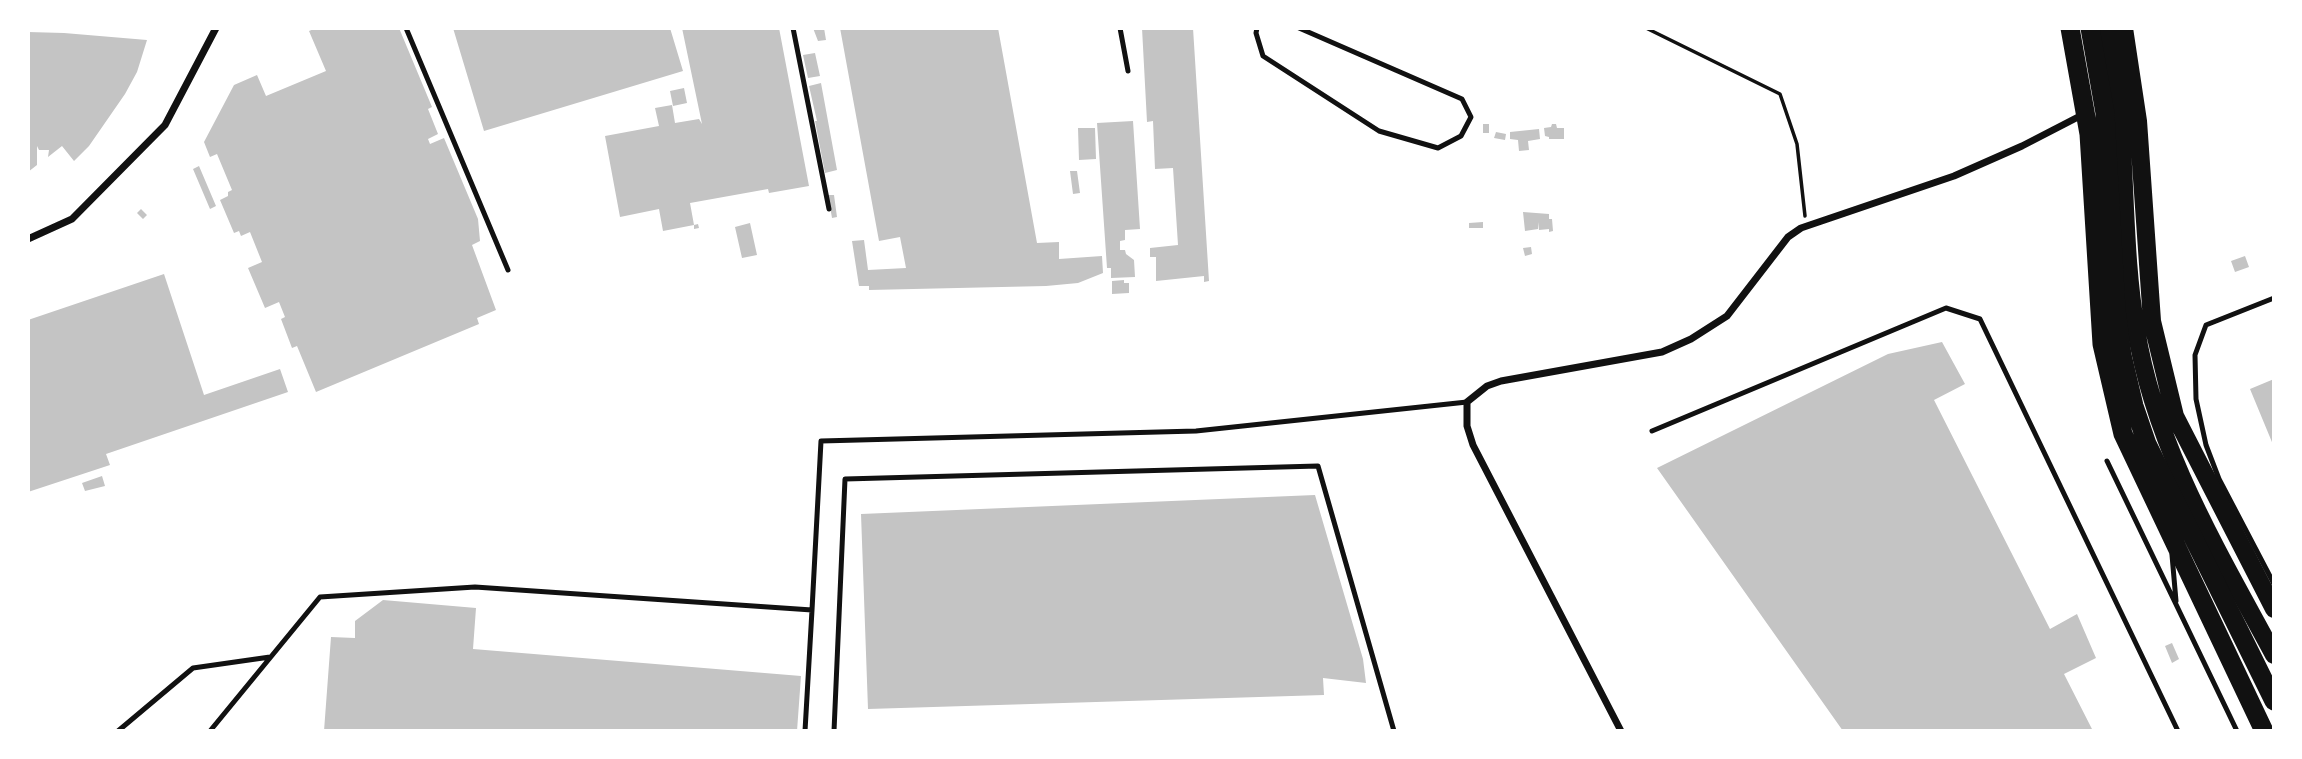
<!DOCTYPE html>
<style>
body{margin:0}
#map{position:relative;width:2302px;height:759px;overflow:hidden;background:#fff;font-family:Ubuntu,sans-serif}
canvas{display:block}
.frame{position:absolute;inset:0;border:30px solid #fff;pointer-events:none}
</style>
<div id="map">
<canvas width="2302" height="759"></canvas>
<div class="frame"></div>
</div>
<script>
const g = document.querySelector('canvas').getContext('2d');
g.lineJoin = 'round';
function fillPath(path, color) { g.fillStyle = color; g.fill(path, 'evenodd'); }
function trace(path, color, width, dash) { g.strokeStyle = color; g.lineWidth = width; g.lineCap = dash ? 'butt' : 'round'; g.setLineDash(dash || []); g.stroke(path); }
fillPath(new Path2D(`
 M316 28H399L432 107 428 109 438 134 428 139 430 144 444 138 478 219 480 241 472 245 496 310 477 318 479 324 316 392 297 346 292 348 281 319 285 317 279 302 265 308 248 268 262 262 250 232 241 236 239 231 234 233 220 200 228 196V192L232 190 217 154 210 157 204 142 234 85 257 75 266 96 326 71 309 31Z
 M453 28H670L683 71 484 131Z
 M682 28H779L809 186 769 193 768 189 690 203 694 225 698 224 699 228 694 229V225L663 231 659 209 620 217 605 136 659 126 655 108 672 105 675 123 699 119 702 124Z
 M813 28H824L826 40 818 41Z
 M840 28H998L1037 243 1059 242V259L1102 256 1103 273 1078 283 1046 286 869 290V286H859L852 241 864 240 868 270 906 268 900 237 879 241Z
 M1142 28H1193L1209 281 1204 282V276L1156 281V257H1150V248L1178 245 1173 168 1155 169 1153 121 1147 122Z
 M28 32 64 33 147 40 137 72 125 94 89 146 74 161 62 146 48 157 49 150H39L37 146V165L28 172Z
 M815 53 820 76 808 78 803 55Z
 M821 83 837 170 825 173 815 121H817L809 86Z
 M684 88 687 103 673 106 670 91Z
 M1133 121 1140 229 1125 230V240L1120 241V250H1125L1126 254 1134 260 1135 277 1111 278V268H1107L1097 123Z
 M1483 124H1489V133H1483Z
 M1552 124H1556L1557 128H1564V139H1549V137L1545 136 1544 128 1551 127Z
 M1078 128H1095L1096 159 1079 160Z
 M1539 129 1540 139 1528 141 1529 150 1519 151 1518 140 1510 139V132Z
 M1496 132 1506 134 1505 140 1494 138Z
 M199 166 216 206 210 209 193 169Z
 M1070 171H1077L1080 193 1073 194Z
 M828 195H834L837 217 832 218Z
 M141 209 147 215 143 219 137 213Z
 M1523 212 1549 214V219H1552L1553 231 1549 232V229L1539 230 1538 222V229L1525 231Z
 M1483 222V228H1469V223Z
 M750 223 757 255 742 258 735 227Z
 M1531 247 1532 254 1525 256 1523 248Z
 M2245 256 2249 267 2235 272 2231 261Z
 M164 274 204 395 280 369 288 392 106 454 110 465 28 492V320Z
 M1124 280V283H1129V293L1112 294V281Z
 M1942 342 1965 384 1934 400 2050 629 2077 614 2096 658 2064 674 2093 731H1843L1657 468 1888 354Z
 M2274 379V447L2250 389Z
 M102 476 105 486 85 491 82 483Z
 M1315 495 1363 659 1366 683 1323 678 1324 695 868 709 861 514Z
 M383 600 476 608 473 649 801 676 797 731H324L331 637 355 638V621Z
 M2172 643 2179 659 2172 663 2165 646Z`), '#c4c4c4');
trace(new Path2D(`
 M1646 28 1780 94 1797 144 1805 216`), '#111', 3.5);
trace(new Path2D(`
 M406 28 508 270
 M793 28 829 209
 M1120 28 1128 71
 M1257 28 1256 33 1263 56 1379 131 1438 148 1461 136 1471 117 1462 99 1299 28
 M2274 298 2206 325 2195 355 2196 399 2206 445 2219 479 2274 584
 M1652 431 1946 308 1980 319 2178 731
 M2107 461 2237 731
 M2172 555 2176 601
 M118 731 193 668 270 657
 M210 731 320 597 475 587 812 610 821 441 1196 431 1467 402
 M805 731 812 610
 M834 731 845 479 1318 466 1394 731`), '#111', 5);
trace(new Path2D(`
 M28 239 72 219 165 125 216 28
 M1621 731 1473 445 1467 426V402L1487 386 1501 381 1662 352 1691 339 1727 316 1788 237 1801 228 1954 176 2022 146 2082 115`), '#111', 7);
trace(new Path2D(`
 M2106 28C2130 127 2119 230 2136 329 2155 448 2218 551 2274 655
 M2124 28 2138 121 2152 321 2175 416 2274 609`), '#111', 18);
trace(new Path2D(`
 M2070 28 2089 134 2102 344 2123 434 2264 731
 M2090 28 2105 113 2116 309 2122 355 2134 406 2147 444 2274 701`), '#111', 19);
</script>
